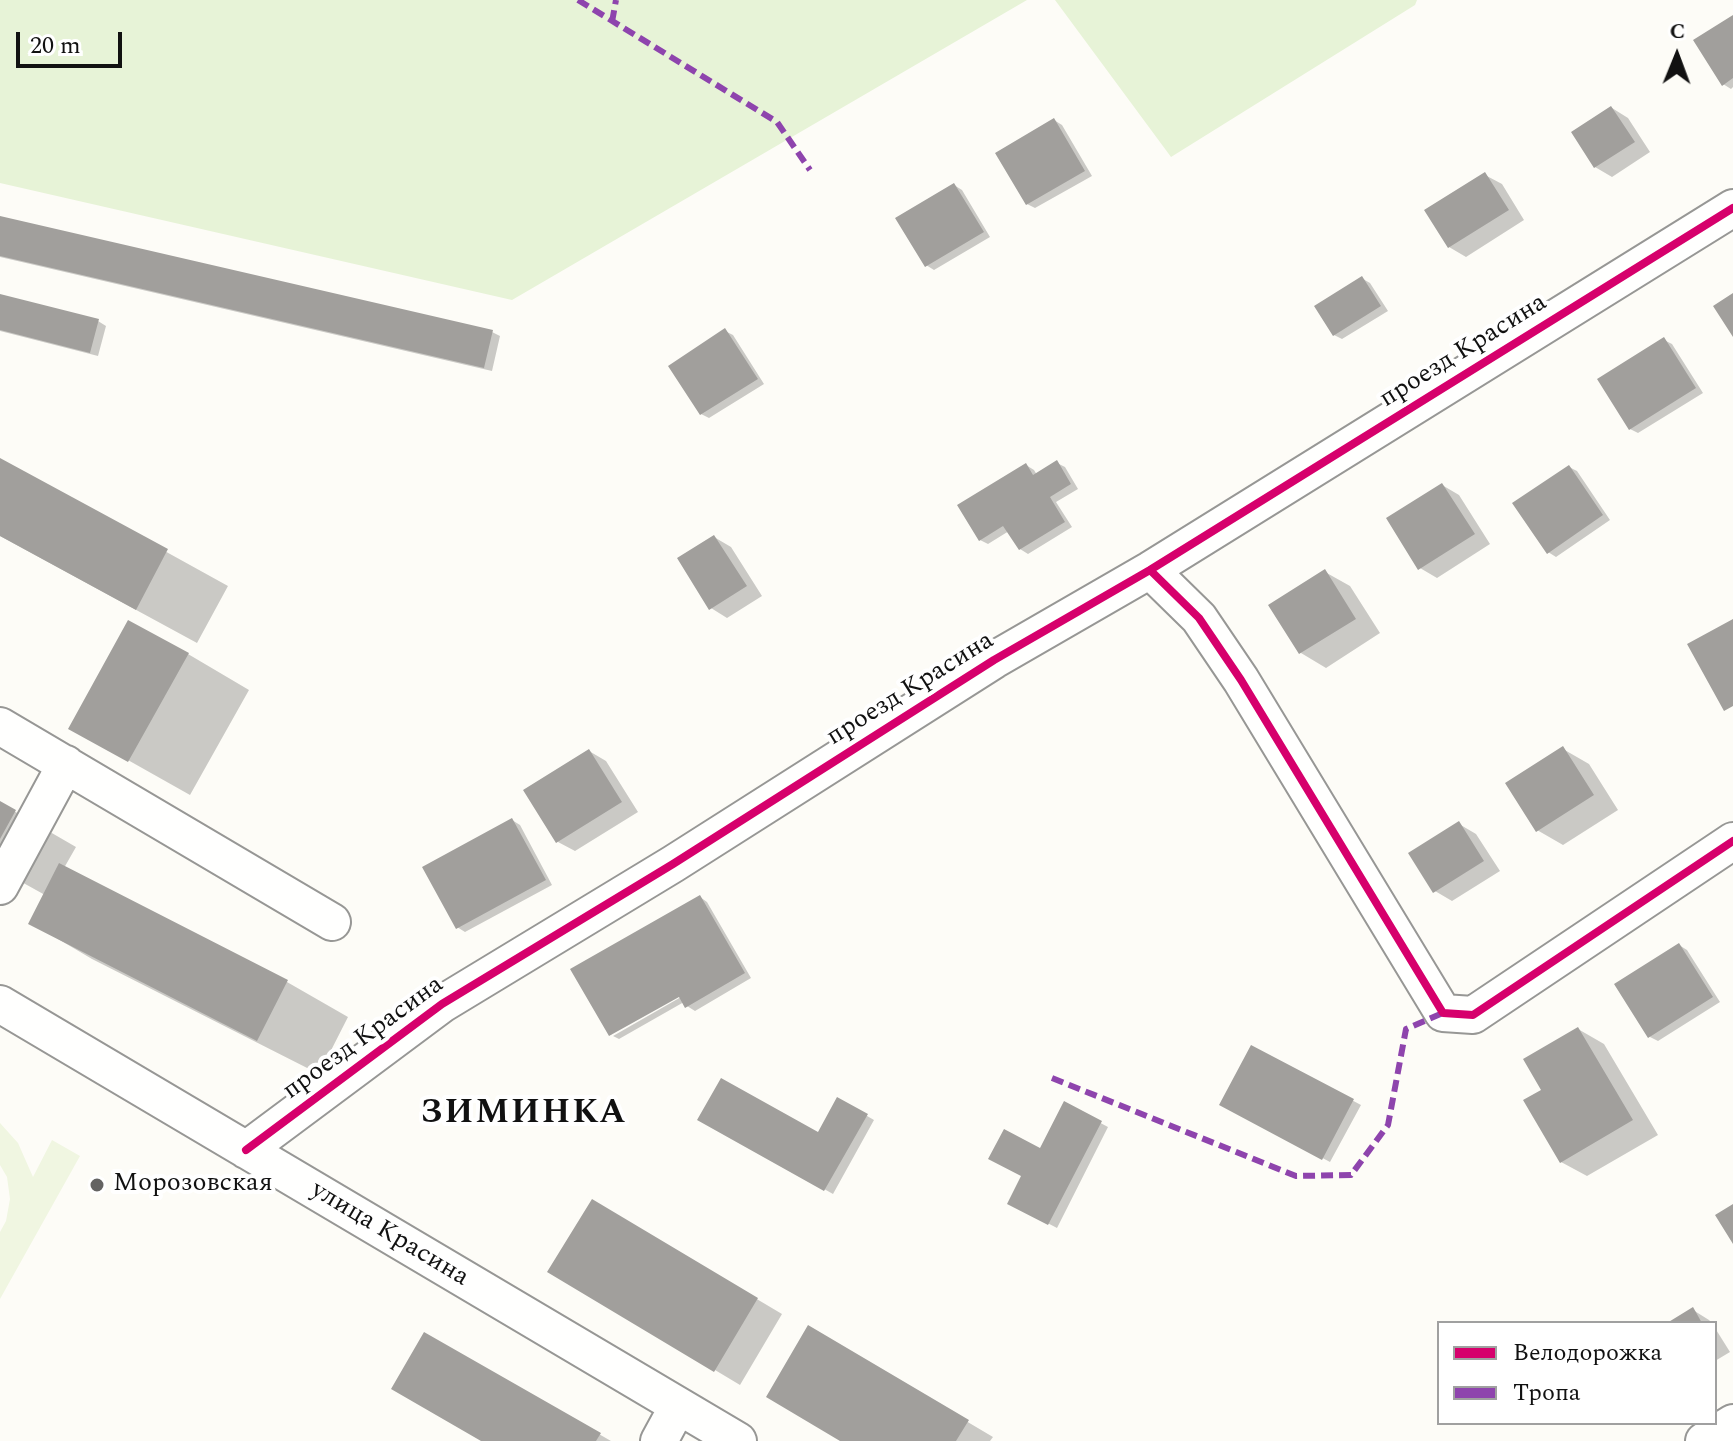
<!DOCTYPE html>
<meta charset="utf-8">
<style>
body{margin:0}
#map{position:relative;width:1733px;height:1441px;overflow:hidden;background:#fdfcf7;font-family:Spectral,serif}
canvas{display:block}
.legend{position:absolute;left:1437px;top:1321px;width:280px;height:104px;box-sizing:border-box;background:#fff;border:2px solid #a0a0a0;margin:0;padding:10px 14px;list-style:none;font-size:24px;color:#111}
.legend li{display:flex;align-items:center;gap:16px;height:40px}
.legend b{width:40px;border:2px solid #a0a0a0}
.north{position:absolute;left:1637px;top:16px;width:80px;height:80px;-webkit-text-stroke:6px #fff;paint-order:stroke;rotate:1deg;font-size:22px;font-weight:700;line-height:32px;text-align:center;color:#111}
.north::after{content:'';display:block;margin:auto;width:28px;height:36px;background:#111;clip-path:polygon(50% 0,100% 100%,50% 72%,0 100%)}
.scale{position:absolute;left:16px;top:32px;width:106px;height:36px;box-sizing:border-box;border:4px solid #111;border-top:0;padding-left:10px;font-size:24px;line-height:28px;white-space:nowrap;color:#111;-webkit-text-stroke:6px #fff;paint-order:stroke}
</style>
<div id="map">
<canvas width="1733" height="1441"></canvas>
<ul class="legend">
<li><b style="height:10px;background:#d6006c"></b>Велодорожка</li>
<li><b style="height:10px;background:#8e44ad"></b>Тропа</li>
</ul>
<div class="north">С</div>
<div class="scale">20 m</div>
</div>
<script>
const g = document.querySelector('canvas').getContext('2d');
g.lineJoin = 'round';
function fillPath(path, color) { g.fillStyle = color; g.fill(path, 'evenodd'); }
function trace(path, color, width, dash) { g.strokeStyle = color; g.lineWidth = width; g.lineCap = dash ? 'butt' : 'round'; g.setLineDash(dash || []); g.stroke(path); }
function drawText(font, color, halo, rows, align = 'center') {
  g.font = font + ' Spectral,serif'; g.lineWidth = 8; g.setLineDash([]); g.textBaseline = 'middle'; g.strokeStyle = halo; g.fillStyle = color; for (const [text, x, y, turn = 0] of rows) {
    g.save(); g.translate(x, y); g.rotate((+turn || 0) * Math.PI / 180); g.textAlign = isNaN(turn) ? turn : align; if (halo) g.strokeText(text, 0, 0); g.fillText(text, 0, 0); g.restore();
  }
}
fillPath(new Path2D(`
 M0 0H1027L512 300 0 183Z
 M1055 0H1417L1415 5 1171 157Z`), '#e7f3d7');
fillPath(new Path2D(`
 M0 1123 18 1143 33 1177 52 1140 80 1156 0 1299V1232L6 1221 10 1199 7 1177 0 1165Z`), '#f0f6e1');
fillPath(new Path2D(`
 M1733 18V87L1731 89 1723 84Z
 M1612 108 1628 118 1650 152 1612 177 1595 167Z
 M1054 120 1062 125 1092 176 1035 208 1027 204Z
 M1485 175 1502 184 1524 220 1466 257 1449 247Z
 M954 185 962 190 990 237 934 270 926 265Z
 M0 218 492 332 500 336 492 371 0 257Z
 M1363 279 1370 283 1388 311 1342 339 1334 335Z
 M0 296 98 321 106 326 98 356 0 331Z
 M725 331 733 335 764 384 709 418 701 414Z
 M1664 340 1672 344 1703 393 1638 433 1630 429Z
 M0 460 228 586 197 643 0 536Z
 M1057 463 1065 467 1078 489 1056 502 1072 527 1028 554 1020 549 1009 531 988 544 980 540 1026 465 1034 470 1037 475Z
 M1569 467 1577 471 1610 520 1556 557 1548 552Z
 M1442 485 1459 495 1490 544 1437 578 1420 568Z
 M714 537 731 547 762 596 727 618 711 608Z
 M1325 572 1350 586 1380 633 1326 668 1301 653Z
 M188 654 249 690 190 795 71 728Z
 M1563 749 1589 764 1618 810 1563 845 1537 830Z
 M589 751 606 761 638 812 575 851 558 842Z
 M0 803 76 847 64 868 287 982 348 1017 319 1074 92 959 31 923 45 895 0 870Z
 M512 820 520 825 552 885 465 932 457 927Z
 M1459 824 1476 834 1500 871 1452 901 1435 891Z
 M700 897 707 902 751 978 695 1011 687 1006 684 1002 619 1039 613 1036 688 993 686 990 612 1033 611 1035 573 970Z
 M1679 945 1687 950 1720 1002 1658 1041 1650 1037Z
 M1578 1029 1604 1044 1658 1135 1587 1176 1561 1162 1544 1091Z
 M1252 1047 1361 1105 1330 1162 1221 1104Z
 M838 1099 874 1120 833 1194 700 1119 818 1134Z
 M1065 1104 1108 1127 1057 1228 1009 1203 1041 1150Z
 M617 1216 782 1314 740 1385 715 1370Z
 M1693 1310 1709 1320 1712 1323H1671Z
 M809 1328 993 1437 990 1441H843Z
 M1715 1328 1730 1352 1715 1361Z
 M425 1334 611 1441H485Z`), '#0003');
fillPath(new Path2D(`
 M1733 15V78L1722 86 1693 40Z
 M1611 106 1635 142 1594 168 1571 132Z
 M1054 118 1085 171 1026 205 995 153Z
 M1485 172 1509 210 1448 248 1424 210Z
 M954 183 984 232 925 267 895 218Z
 M0 216 493 330 484 368 0 256Z
 M1362 276 1381 306 1333 336 1314 306Z
 M1733 293V337L1713 306Z
 M0 294 99 319 90 353 0 330Z
 M725 328 758 379 700 415 668 366Z
 M1664 337 1696 388 1629 430 1597 379Z
 M0 458 168 549 136 610 0 536Z
 M1057 460 1071 484 1050 497 1065 522 1019 550 1003 526 979 541 957 505 1026 463 1033 475Z
 M1569 465 1603 515 1547 554 1512 503Z
 M1442 483 1475 534 1418 570 1386 518Z
 M714 535 747 586 709 610 677 558Z
 M1325 569 1356 619 1299 654 1268 605Z
 M1733 619V706L1724 711 1687 644Z
 M128 620 189 653 128 762 68 729Z
 M1563 746 1594 795 1536 832 1505 783Z
 M589 749 622 802 556 843 523 790Z
 M0 801 16 810 0 839Z
 M512 818 546 880 456 929 422 867Z
 M1459 821 1484 861 1433 893 1408 853Z
 M59 863 288 980 257 1041 28 924Z
 M700 895 745 973 685 1008 679 997 609 1036 570 969Z
 M1679 943 1713 997 1648 1038 1614 984Z
 M1578 1027 1633 1120 1560 1163 1523 1100 1541 1090 1523 1059Z
 M1251 1045 1354 1099 1322 1160 1219 1105Z
 M721 1078 818 1132 837 1097 868 1114 824 1191 697 1120Z
 M1064 1101 1102 1121 1048 1225 1007 1204 1021 1176 988 1159 1004 1129 1040 1148Z
 M592 1199 758 1298 714 1372 547 1272Z
 M1733 1204V1244L1715 1215Z
 M1693 1307 1702 1323H1667Z
 M808 1325 969 1420 956 1441H840L766 1397Z
 M424 1332 601 1433 596 1441H481L391 1389Z`), '#a19f9c');
const minor = new Path2D(`
 M1150 570 1199 618 1241 680 1443 1013 1473 1015 1733 841
 M0 726 332 922
 M0 886 66 764
 M0 1004 738 1441
 M246 1150 442 1004 673 864 994 660 1150 570 1733 208
 M659 1441 678 1406
 M1704 1441 1733 1423`);
trace(minor, '#979795', 40);
trace(minor, '#fffffe', 36);
trace(new Path2D(`
 M578 0 777 122 810 170
 M612 22 616 0
 M1052 1078 1296 1176 1351 1175 1388 1125 1406 1029 1443 1013`), '#8e44ad', 6, [12, 6]);
trace(new Path2D(`
 M1150 570 1199 618 1241 680 1443 1013 1473 1015 1733 841
 M246 1150 442 1004 673 864 994 660 1150 570 1733 208`), '#d6006c', 8);
for (const [x, y, r, color] of [
 [97,1185,8,"#646362"]
]) { const dot = new Path2D(); dot.arc(x, y, r, 0, 2 * Math.PI); g.fillStyle = color; g.fill(dot); trace(dot, '#fff', 3); }
drawText('26px', '#111', '#fff', [
 ["проезд Красина",1464,352,-32],
 ["проезд Красина",911,690,-32],
 ["проезд Красина",364,1039,-36],
 ["улица Красина",389,1235,31]
]);
drawText('26px', '#111', '#fff', [
 ["Морозовская",113,1185]
], 'left');
g.letterSpacing = '2px';
drawText('bold 34px', '#111', '#fff', [
 ["ЗИМИНКА",524,1115]
]);
g.letterSpacing = '0px';
</script>
